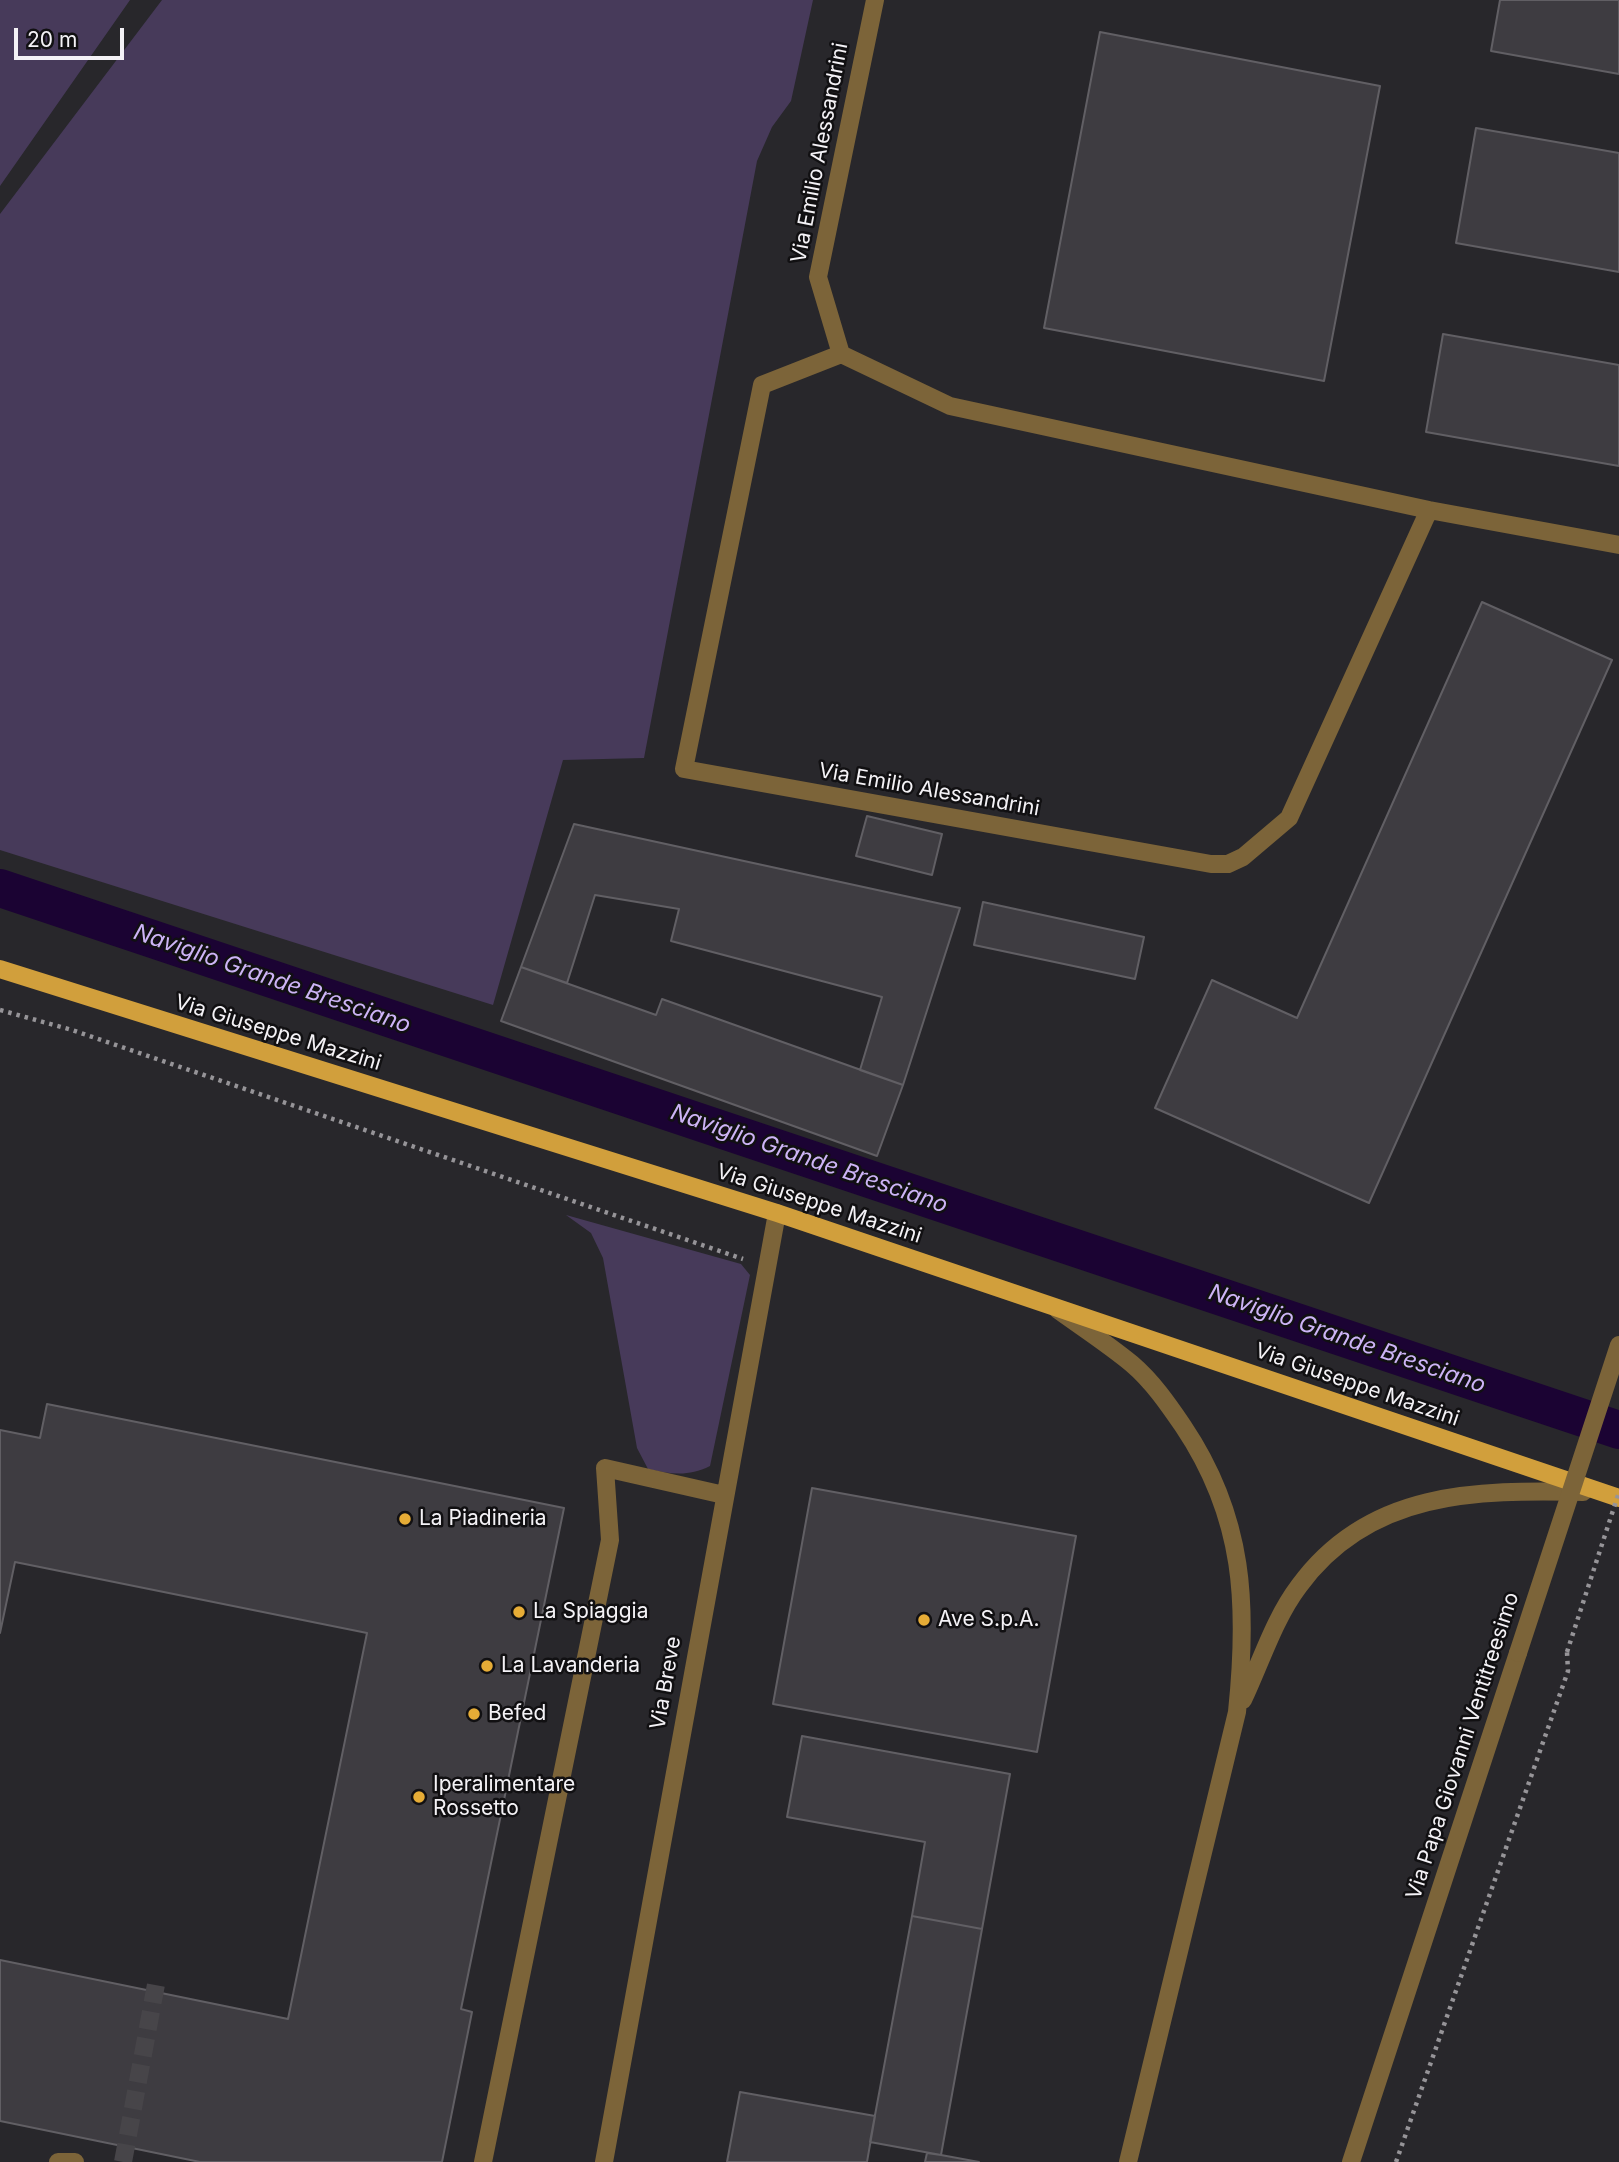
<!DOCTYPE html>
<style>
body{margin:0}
#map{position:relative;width:1619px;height:2162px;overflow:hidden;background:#28272b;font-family:Inter,sans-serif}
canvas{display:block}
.scale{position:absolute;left:14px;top:28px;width:110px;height:32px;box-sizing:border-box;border:4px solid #f4f2f6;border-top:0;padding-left:9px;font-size:21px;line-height:24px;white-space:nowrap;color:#f4f2f6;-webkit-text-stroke:5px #111012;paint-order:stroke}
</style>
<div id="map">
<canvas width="1619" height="2162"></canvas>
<div class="scale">20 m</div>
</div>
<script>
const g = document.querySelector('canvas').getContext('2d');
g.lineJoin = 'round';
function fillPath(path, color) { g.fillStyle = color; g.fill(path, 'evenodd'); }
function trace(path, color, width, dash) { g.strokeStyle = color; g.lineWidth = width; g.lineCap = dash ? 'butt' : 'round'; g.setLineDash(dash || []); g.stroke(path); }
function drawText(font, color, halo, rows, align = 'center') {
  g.font = font + ' Inter,sans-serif'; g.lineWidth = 5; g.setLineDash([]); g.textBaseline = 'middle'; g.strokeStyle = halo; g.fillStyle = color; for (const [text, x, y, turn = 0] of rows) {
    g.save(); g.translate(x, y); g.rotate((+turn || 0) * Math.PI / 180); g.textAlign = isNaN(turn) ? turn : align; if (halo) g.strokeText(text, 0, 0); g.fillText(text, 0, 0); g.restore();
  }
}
fillPath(new Path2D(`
 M0 0H130L0 186Z
 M162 0H813L791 101 772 127 757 161 644 758 563 760 493 1005 0 850V214Z
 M566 1215 741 1264 750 1275 710 1466C688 1477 671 1474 648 1469L637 1448 603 1258 591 1233Z`), '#473a5a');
trace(new Path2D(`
 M0 888 1619 1430`), '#1b0333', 38);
const building = new Path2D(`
 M1500 0H1619V74L1491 51Z
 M1100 32 1380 86 1324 381 1044 328Z
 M1476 128 1619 153V272L1456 243Z
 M1443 334 1619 365V466L1426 432Z
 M1482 602 1612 660 1369 1203 1155 1108 1212 980 1297 1018Z
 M867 816 942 834 932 875 856 856Z
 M574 824 960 908 903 1085 860 1070 882 997 671 941 679 909 595 895 567 983 521 967Z
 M983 902 1144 937 1135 979 974 945Z
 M521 967 656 1015 662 999 903 1085 877 1156 501 1021Z
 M47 1404 564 1508 461 2009 472 2012 442 2162H200L0 2121V1960L288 2019 367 1633 15 1562 0 1633V1430L40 1438Z
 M812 1488 1076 1536 1037 1752 773 1704Z
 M802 1736 1010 1774 982 1929 912 1916 925 1842 787 1817Z
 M912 1916 982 1929 941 2155 870 2142Z
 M740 2092 875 2116 867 2162H727Z
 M927 2153 941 2155 979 2162H925Z`);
fillPath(building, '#3e3c41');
trace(building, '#615f64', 2);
trace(new Path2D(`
 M123 2162 157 1979`), '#474549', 18, [18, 9]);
trace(new Path2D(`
 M0 1010 72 1030 743 1259
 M1396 2162 1568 1671 1567 1652`), '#969498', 4.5, [3.5, 5]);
trace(new Path2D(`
 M875 0 818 277 841 354 950 406 1429 510 1619 545
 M841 354 762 385 684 769 1211 864H1228L1243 857 1289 818 1429 510
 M1058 1310C1083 1328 1109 1345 1132 1364 1152 1381 1168 1404 1183 1426 1245 1518 1248 1606 1237 1712L1128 2162
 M1243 1700C1261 1662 1274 1619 1299 1586 1369 1490 1476 1490 1583 1492
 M58 2162H75
 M483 2162 610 1540 605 1468 724 1495
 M604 2162 777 1213
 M1351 2162 1518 1653`), '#7c6439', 18);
trace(new Path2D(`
 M0 969 777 1213 1619 1498`), '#d19f3c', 18);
trace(new Path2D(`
 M1567 1652 1619 1492`), '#969498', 4.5, [3.5, 5]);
trace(new Path2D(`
 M1518 1653 1619 1345`), '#7c6439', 18);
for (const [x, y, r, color] of [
 [405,1519,7,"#e6ac36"],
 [519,1612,7,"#e6ac36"],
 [924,1620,7,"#e6ac36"],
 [487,1666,7,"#e6ac36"],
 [474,1714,7,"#e6ac36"],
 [419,1797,7,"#e6ac36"]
]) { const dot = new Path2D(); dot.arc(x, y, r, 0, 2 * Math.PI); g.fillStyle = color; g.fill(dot); trace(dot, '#111012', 2.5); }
drawText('21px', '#f4f2f6', '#111012', [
 ["Via Emilio Alessandrini",820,153,-79],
 ["Via Emilio Alessandrini",929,790,10],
 ["Via Giuseppe Mazzini",278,1033,17],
 ["Via Giuseppe Mazzini",819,1204,18],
 ["Via Giuseppe Mazzini",1357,1385,19],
 ["Via Breve",666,1683,-80],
 ["Via Papa Giovanni Ventitreesimo",1463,1746,-72]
]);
drawText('21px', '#f4f2f6', '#111012', [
 ["La Piadineria",419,1519],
 ["La Spiaggia",533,1612],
 ["Ave S.p.A.",938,1620],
 ["La Lavanderia",501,1666],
 ["Befed",488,1714],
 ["Iperalimentare",433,1785],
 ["Rossetto",433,1809]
], 'left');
drawText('italic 23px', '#cdb4f6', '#111012', [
 ["Naviglio Grande Bresciano",272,979,19],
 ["Naviglio Grande Bresciano",809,1159,19],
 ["Naviglio Grande Bresciano",1347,1339,19]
]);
</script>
